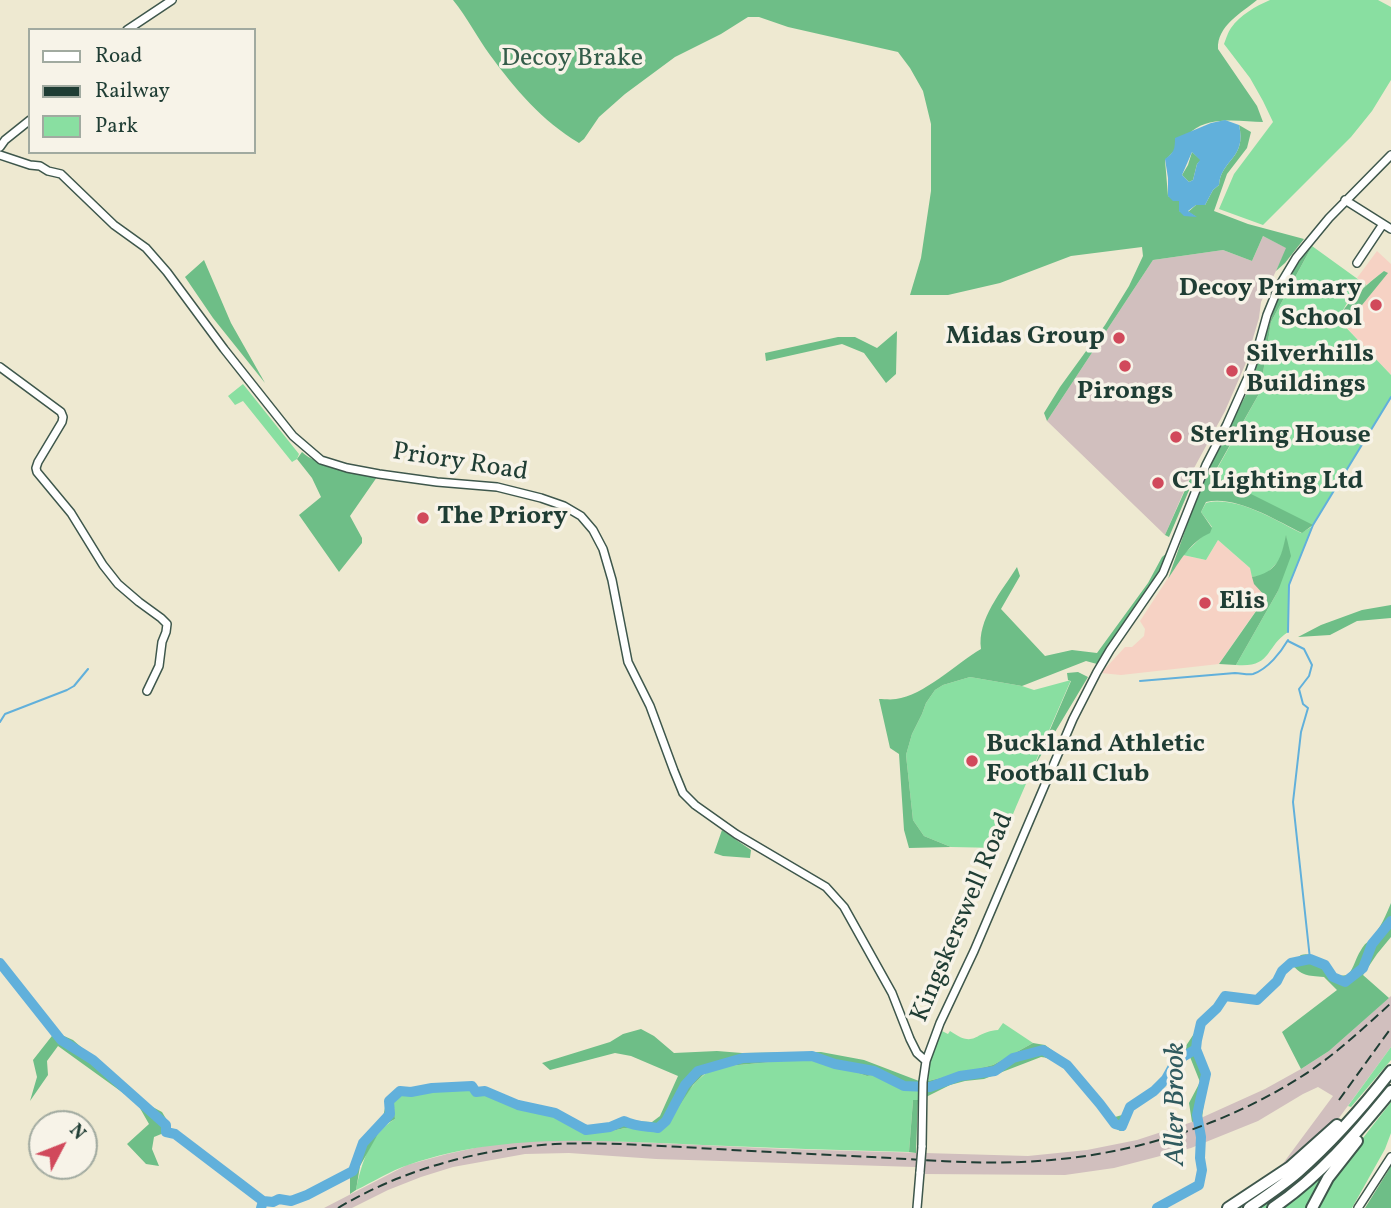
<!DOCTYPE html>
<style>
body{margin:0}
#map{position:relative;width:1391px;height:1208px;overflow:hidden;background:#eee9d1;font-family:Vollkorn,serif}
canvas{display:block}
.legend{position:absolute;left:28px;top:28px;width:228px;height:126px;box-sizing:border-box;background:#f7f3e8;border:2px solid #a1aaa0;margin:0;padding:9px 12px;list-style:none;font-size:21px;color:#1f3d34}
.legend li{display:flex;align-items:center;gap:14px;height:35px}
.legend b{width:35px;border:2px solid #a1aaa0}
.north{position:absolute;left:28px;top:1110px;width:70px;height:70px;box-sizing:border-box;background:#f7f3e8;border:2px solid #a1aaa0;border-radius:50%;rotate:48deg;font-size:19px;font-weight:700;line-height:28px;text-align:center;color:#1f3d34}
.north::after{content:'';display:block;margin:auto;width:24px;height:32px;background:#d1495b;clip-path:polygon(50% 0,100% 100%,50% 72%,0 100%)}
</style>
<div id="map">
<canvas width="1391" height="1208"></canvas>
<ul class="legend">
<li><b style="height:9px;background:#fff"></b>Road</li>
<li><b style="height:9px;background:#1f3d34"></b>Railway</li>
<li><b style="height:19px;background:#89dfa1"></b>Park</li>
</ul>
<div class="north">N</div>
</div>
<script>
const g = document.querySelector('canvas').getContext('2d');
g.lineJoin = 'round';
function fillPath(path, color) { g.fillStyle = color; g.fill(path, 'evenodd'); }
function trace(path, color, width, dash) { g.strokeStyle = color; g.lineWidth = width; g.lineCap = dash ? 'butt' : 'round'; g.setLineDash(dash || []); g.stroke(path); }
function drawText(font, color, halo, rows, align = 'center') {
  g.font = font + ' Vollkorn,serif'; g.lineWidth = 7; g.setLineDash([]); g.textBaseline = 'middle'; g.strokeStyle = halo; g.fillStyle = color; for (const [text, x, y, turn = 0] of rows) {
    g.save(); g.translate(x, y); g.rotate((+turn || 0) * Math.PI / 180); g.textAlign = isNaN(turn) ? turn : align; if (halo) g.strokeText(text, 0, 0); g.fillText(text, 0, 0); g.restore();
  }
}
fillPath(new Path2D(`
 M1377 251 1391 264V375L1345 326 1387 274 1384 271 1366 285 1357 278Z
 M1218 540 1250 568 1266 596 1219 664 1121 675 1101 673 1125 647H1132L1144 636 1145 629 1140 621 1183 555 1206 560Z`), '#f6d2c4');
fillPath(new Path2D(`
 M1263 236 1287 248 1261 302 1259 318 1245 365 1225 411 1193 470 1165 535 1047 421 1153 260 1223 250 1252 261Z
 M1391 996V1047L1273 1208H1250L1333 1096 1318 1087 1303 1094 1258 1121 1191 1148 1114 1168 1065 1175 924 1174V1168L916 1167 656 1159 569 1153 525 1154 453 1167 421 1177 388 1190 352 1208H324L407 1165 447 1154 488 1145 539 1140H592L787 1149 1028 1156 1087 1150 1137 1140 1192 1122 1265 1089 1301 1069 1329 1051Z`), '#d1bfbe');
fillPath(new Path2D(`
 M1270 0H1378L1391 7V80L1372 111 1351 137 1263 225 1219 209 1234 174 1273 122 1263 101 1250 78 1224 44C1226 39 1228 32 1231 28 1240 15 1256 6 1270 0Z
 M1312 246 1366 285 1347 303 1338 319 1391 375V397L1313 525 1289 585 1288 632C1265 647 1272 668 1236 665L1278 591 1287 536 1280 560 1265 575 1252 577 1250 568 1218 540 1206 560 1183 555 1212 527 1201 512 1206 503C1236 495 1275 520 1301 533L1313 526 1213 476 1260 392 1271 322Z
 M243 384 299 454 297 459 292 462 243 401 235 405 228 396Z
 M970 677 1022 686 1034 690 1071 680C1047 736 1022 791 999 848L951 847 924 836 913 820 906 755 912 734 922 714 926 703 935 690 943 685Z
 M1003 1023 1033 1043 993 1065 928 1081 930 1058 942 1031 948 1034 950 1031C976 1049 973 1032 998 1030Z
 M1391 1047V1060L1351 1107 1348 1106Z
 M814 1058 867 1076 879 1074 907 1089 918 1091V1100H913L909 1152C840 1150 771 1148 703 1145 604 1141 503 1132 408 1165 390 1171 373 1182 356 1190 361 1164 371 1133 395 1119L393 1096 400 1091 411 1092 432 1088 472 1086 476 1092 485 1091 518 1105 555 1113 586 1130 593 1129 607 1132 625 1128H660L666 1124C683 1102 691 1079 717 1067Z
 M1378 1091 1383 1095 1340 1147 1291 1192 1267 1208H1255Z
 M1391 1102V1133L1385 1149 1352 1208H1316L1331 1179Z
 M1343 1151 1309 1208H1277Z`), '#89dfa1');
fillPath(new Path2D(`
 M453 0H1257C1241 13 1217 26 1218 49L1257 106 1263 122C1241 121 1210 116 1192 131 1181 140 1175 152 1165 160L1168 196 1179 201V211L1195 216 1188 212 1196 205H1205L1213 190 1219 185C1221 159 1247 159 1239 125L1251 132 1247 148 1227 174 1214 211 1248 224 1304 239 1285 263 1276 271 1286 248 1263 236 1252 261 1223 250 1153 260 1047 421 1044 413 1060 387 1105 325 1129 286 1143 256 1142 247 1071 256 1000 283 948 295H910L921 258 931 191V124L923 91 910 68 898 52 788 27 759 17H748L721 34 675 57 625 94 599 117 584 139 579 143C542 121 515 89 490 55 477 37 467 17 453 0Z
 M1192 152 1201 160 1197 164 1193 180 1189 182 1182 175 1188 165Z
 M1312 246 1271 322 1260 392 1213 475 1313 525 1302 533C1275 520 1236 495 1206 502L1201 512 1212 528 1210 533C1191 541 1179 562 1168 579L1206 471 1248 391 1280 291 1295 267Z
 M204 260 231 323 265 383 213 318 185 277Z
 M1384 271 1388 273 1345 326 1338 318C1350 299 1366 285 1384 271Z
 M897 331 896 374 886 383 864 353 842 344 766 361 765 353 838 337H855L877 348Z
 M302 452C316 466 357 472 377 477L350 516 362 538V543L339 572 299 515 321 497 312 478 297 459Z
 M1194 470 1196 474 1169 537 1165 535Z
 M1286 535 1291 556 1278 591 1236 665 1219 664 1266 597 1254 584 1252 577C1278 572 1281 558 1286 535Z
 M1167 553C1152 594 1121 628 1097 664L1086 661 1022 686 970 677 943 685 935 690 926 703 922 714 912 734 906 755 913 820 924 836 951 847 909 848 904 830 899 754 890 748 879 699C884 699 890 700 896 699 923 696 957 663 981 649 977 619 1002 591 1017 567L1020 576 1001 609 1045 656 1072 650 1097 653 1148 583 1162 557Z
 M1391 605V618L1357 621 1330 635 1298 637 1321 625 1362 610Z
 M1078 672 1088 677 1034 767 1071 681 1068 680 1067 673Z
 M722 830 751 850 750 858 723 856 714 853Z
 M1391 903V937L1377 954 1363 975 1389 998 1329 1051 1301 1069 1282 1032 1337 990 1324 977C1307 975 1302 977 1291 963 1292 962 1300 956 1301 955 1314 950 1329 968 1338 976L1348 975C1355 966 1355 959 1361 950 1364 944 1368 942 1372 938 1381 927 1386 915 1391 903Z
 M1201 1023 1200 1048 1208 1070 1202 1118 1192 1122 1189 1103 1200 1082 1190 1057 1176 1061Z
 M641 1029 654 1036 674 1053 717 1051 742 1053 821 1052 864 1060 919 1081 918 1091 907 1089 879 1074 867 1076 814 1058 717 1067 706 1072 693 1085 667 1124 660 1128H625L607 1132 593 1129 610 1127 624 1121 652 1122 660 1116 678 1076 631 1056 615 1053 550 1070 542 1063 610 1042 623 1034Z
 M55 1032 73 1040 145 1103 162 1112 171 1127 166 1132 154 1137 152 1149 159 1166 146 1164 127 1144 149 1124 137 1103 58 1046 47 1061 48 1075 30 1101 37 1077 33 1060Z
 M1033 1043 1045 1045 1072 1065 1115 1117 1122 1115 1130 1107 1124 1130 1120 1131C1110 1125 1105 1115 1098 1106 1086 1091 1061 1058 1041 1057L984 1079 965 1081 950 1085 926 1097 925 1087 928 1081 993 1065Z
 M393 1096 395 1119 383 1126 378 1134 360 1166 356 1190 350 1194V1173L360 1147 383 1117 387 1099Z
 M913 1100H918L916 1153 909 1152Z
 M1391 1165V1208H1365L1388 1171Z`), '#6ebe87');
fillPath(new Path2D(`
 M1225 120 1239 125C1247 159 1221 159 1219 185L1213 190 1205 205H1196L1188 211 1197 217 1184 216 1179 211V201H1173L1168 196V178L1165 159C1174 153 1175 149 1175 138L1211 123ZM1192 152 1200 160 1197 164 1193 180 1189 182 1182 175Z`), '#61b0db');
trace(new Path2D(`
 M1288 632 1289 585 1313 525 1391 397
 M1288 641 1304 649 1312 665 1309 676 1299 689 1303 704 1308 708 1301 732 1293 802 1310 959
 M1140 681 1235 673C1241 673 1247 675 1253 674 1268 669 1281 652 1288 640
 M0 722 5 714 67 690 74 686 88 669`), '#61b0db', 2);
trace(new Path2D(`
 M0 963 61 1040 93 1060 166 1125V1132L175 1134 263 1201
 M261 1208 263 1201 273 1202 279 1199 291 1201 307 1195 353 1171 363 1143 390 1114 389 1101 400 1091 411 1092 432 1088 472 1086 476 1092 485 1091 518 1105 555 1113 586 1130 610 1127 624 1121C636 1127 645 1126 658 1128L666 1121 685 1085 698 1071 743 1058 812 1056 835 1064 874 1071 904 1086 930 1087 960 1076 995 1071 1013 1058 1043 1050 1067 1065 1100 1104 1115 1124 1122 1126 1130 1107 1154 1091 1166 1079 1176 1061 1196 1049
 M1157 1208 1199 1185 1202 1170 1200 1158 1201 1137 1197 1115 1206 1074 1196 1049 1197 1040 1201 1023 1217 1008 1225 996 1257 1000 1277 981 1282 971 1291 963 1310 959 1325 965 1333 977 1345 982 1363 968 1372 944 1391 921`), '#61b0db', 10);
const minor = new Path2D(`
 M127 30 172 0
 M0 147 5 140 30 120
 M0 155 30 165 40 166 48 171 61 174 114 225 146 248 167 272 224 349 293 436 321 460 347 468 379 474 437 482 497 487 541 498 564 506 581 516 593 530 603 549 612 580 628 662 650 706 674 771 683 793 695 805 736 834 826 887 844 907 892 993 910 1039 917 1053 926 1061
 M1345 200 1391 229
 M1357 263 1383 224
 M0 367 61 412 63 417 62 422 38 462 36 468 37 472 71 513 103 565 118 584 139 602 161 618 167 624 166 632 162 642 159 666 147 691
 M922 1147 923 1082 926 1061 940 1023 974 951 1073 719 1097 672 1110 650 1163 573 1206 465 1227 424 1248 377 1257 351 1267 315 1278 288 1296 258 1329 218 1391 155
 M917 1208 920 1172
 M1358 1208 1391 1157`);
const highway = new Path2D(`
 M1228 1208 1290 1167 1337 1125
 M1249 1208C1265 1197 1283 1185 1298 1172 1332 1142 1363 1107 1391 1071
 M1273 1208C1319 1177 1356 1134 1391 1091
 M1312 1208 1328 1178 1357 1141`);
trace(minor, '#3e574c', 10);
trace(highway, '#3e574c', 14);
trace(minor, '#fff', 7);
trace(highway, '#fff', 10);
trace(new Path2D(`
 M1339 1100 1391 1028
 M338 1208C403 1169 479 1149 555 1144 597 1142 640 1145 683 1147 746 1151 809 1154 872 1157 927 1160 983 1165 1038 1161 1134 1155 1230 1124 1310 1071 1339 1051 1365 1027 1391 1003`), '#1f3d34', 2, [10, 5]);
const minorBridge = new Path2D(`
 M920 1172 922 1147`);
trace(minorBridge, '#3e574c', 10, []);
trace(minorBridge, '#fff', 7);
for (const [x, y, r, color] of [
 [1376,305,7,"#d1495b"],
 [1119,338,7,"#d1495b"],
 [1125,366,7,"#d1495b"],
 [1232,371,7,"#d1495b"],
 [1176,437,7,"#d1495b"],
 [1158,483,7,"#d1495b"],
 [423,518,7,"#d1495b"],
 [1205,603,7,"#d1495b"],
 [972,761,7,"#d1495b"]
]) { const dot = new Path2D(); dot.arc(x, y, r, 0, 2 * Math.PI); g.fillStyle = color; g.fill(dot); trace(dot, '#f7f3e8', 2.5); }
drawText('26px', '#345d4a', '#f7f3e8', [
 ["Decoy Brake",572,60]
]);
drawText('bold 26px', '#1f3d34', '#f7f3e8', [
 ["Decoy Primary",1362,290,"right"],
 ["School",1362,320,"right"],
 ["Midas Group",1105,338,"right"],
 ["Silverhills",1246,356],
 ["Buildings",1246,386],
 ["Pirongs",1125,393,"center"],
 ["Sterling House",1190,437],
 ["CT Lighting Ltd",1172,483],
 ["The Priory",437,518],
 ["Elis",1219,603],
 ["Buckland Athletic",986,746],
 ["Football Club",986,776]
], 'left');
drawText('26px', '#1f3d34', '#f7f3e8', [
 ["Priory Road",460,464,9],
 ["Kingskerswell Road",964,918,-67]
]);
drawText('italic 28px', '#305a5e', '#f7f3e8', [
 ["Aller Brook",1178,1104,-90]
]);
</script>
